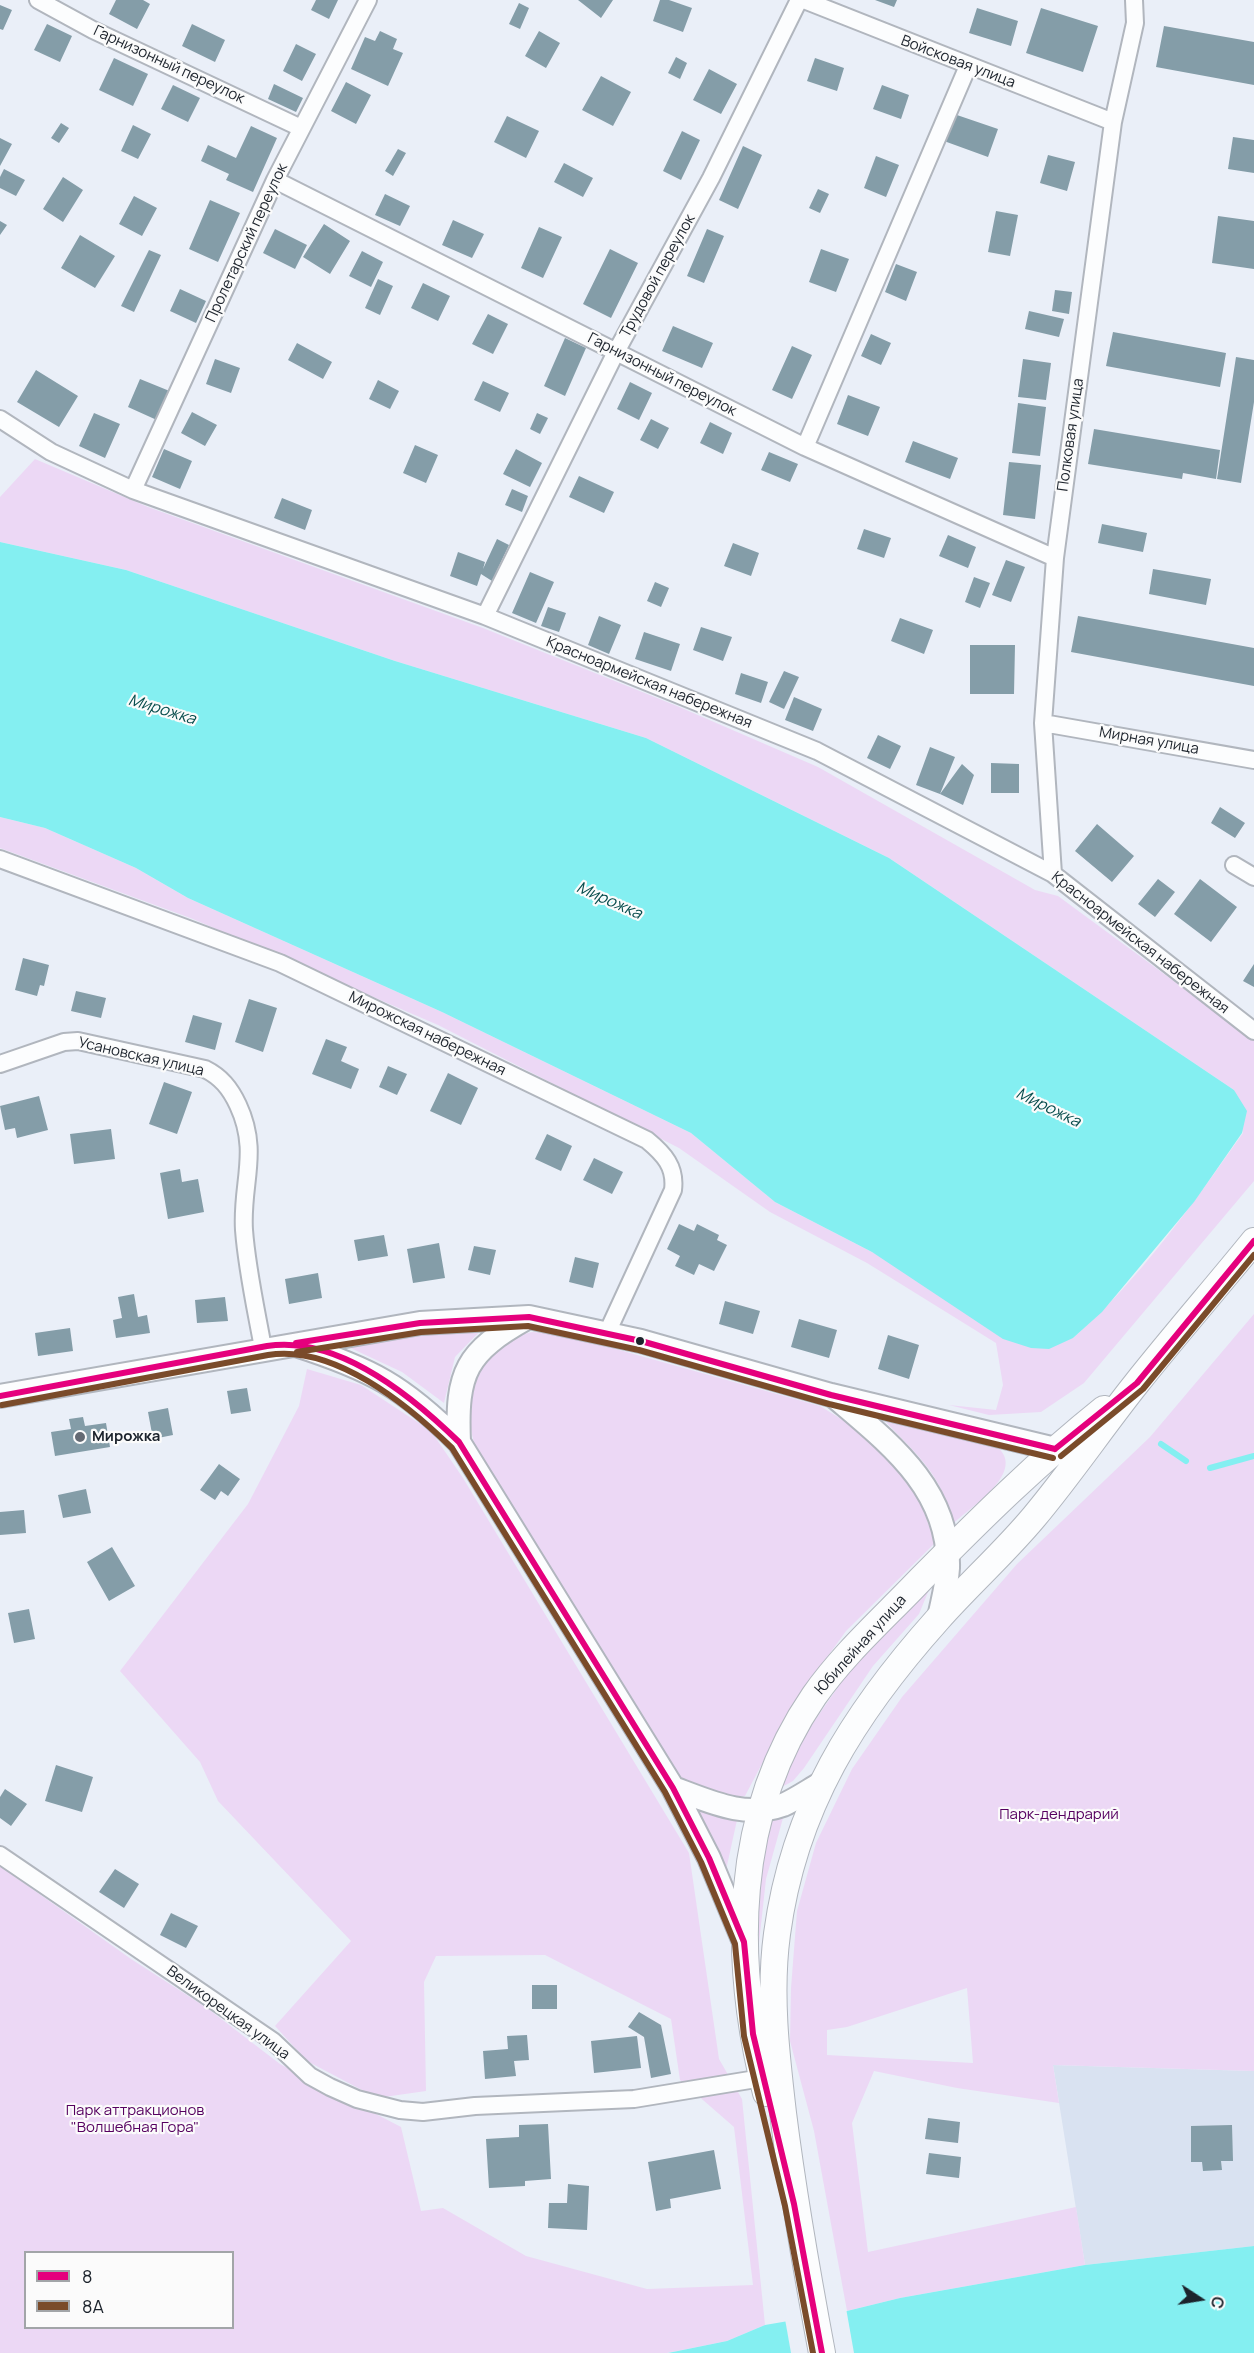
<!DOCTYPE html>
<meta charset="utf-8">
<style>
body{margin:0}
#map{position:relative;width:1254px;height:2353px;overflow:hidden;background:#eaeff8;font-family:Manrope,sans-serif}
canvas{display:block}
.legend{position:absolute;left:24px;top:2251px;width:210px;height:78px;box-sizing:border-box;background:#fbfbfb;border:2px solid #a2a5a8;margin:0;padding:8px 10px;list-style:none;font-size:18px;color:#1c232c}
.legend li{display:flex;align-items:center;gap:12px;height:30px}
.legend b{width:30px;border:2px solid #a2a5a8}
.north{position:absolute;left:1170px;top:2269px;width:60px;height:60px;-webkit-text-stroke:4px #fbfbfb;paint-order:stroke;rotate:102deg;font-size:16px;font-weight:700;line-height:24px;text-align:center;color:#1c232c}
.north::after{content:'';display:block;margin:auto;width:21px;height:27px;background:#1c232c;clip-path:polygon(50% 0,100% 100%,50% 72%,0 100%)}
</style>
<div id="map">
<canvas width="1254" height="2353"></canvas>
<ul class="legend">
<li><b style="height:8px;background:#e5007d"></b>8</li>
<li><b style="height:8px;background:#7a4b2a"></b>8А</li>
</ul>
<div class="north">С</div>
</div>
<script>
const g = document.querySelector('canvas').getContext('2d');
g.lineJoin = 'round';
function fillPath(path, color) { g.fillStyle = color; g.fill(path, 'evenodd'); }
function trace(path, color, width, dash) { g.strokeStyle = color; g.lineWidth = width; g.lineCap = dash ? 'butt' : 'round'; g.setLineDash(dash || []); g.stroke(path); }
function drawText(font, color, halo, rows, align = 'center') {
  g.font = font + ' Manrope,sans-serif'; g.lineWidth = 4.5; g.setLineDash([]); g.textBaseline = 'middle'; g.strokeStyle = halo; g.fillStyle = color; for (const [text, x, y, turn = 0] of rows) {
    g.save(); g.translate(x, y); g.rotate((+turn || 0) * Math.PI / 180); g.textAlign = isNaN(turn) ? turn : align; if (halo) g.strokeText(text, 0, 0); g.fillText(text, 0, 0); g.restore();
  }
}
fillPath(new Path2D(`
 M1053 2065 1254 2071V2246L1085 2265Z`), '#d9e2f1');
fillPath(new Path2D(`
 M35 459 148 507 483 628 677 706 818 767 1035 890 1058 896 1254 1040V1181L1084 1383 1041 1412 989 1415 949 1405 996 1410 1003 1385 996 1343 867 1263 770 1212 679 1148 438 1025 193 919 0 848V817L45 828 136 868 188 898 442 1012 691 1133 775 1202 872 1252 1073 1338C1139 1280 1192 1205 1243 1133L1234 1090 889 858 646 738 395 661 126 570 0 542V497Z
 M1254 1314V2071L1053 2065 1059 2103 957 2088 874 2071 852 2123 868 2252 1076 2207 1085 2265 900 2298 847 2311 814 2131 790 2041 791 1988 797 1911 816 1843 852 1769 902 1697 1017 1564 1150 1437ZM967 1988 973 2063 827 2055V2030L847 2027Z
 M485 1326 455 1357 444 1403 402 1372 340 1343Z
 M532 1332 562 1334 820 1406 864 1433 896 1464 922 1506 935 1543 846 1631 794 1703 745 1796 718 1798 678 1778 474 1443 466 1410 469 1387 481 1363 512 1337Z
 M307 1369 361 1385 431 1431 463 1478 689 1853 719 2059 742 2099 765 2325 727 2341 667 2353H0V1866L131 1959 207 2008 280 2064 401 2127 421 2211 443 2208 526 2256 647 2289 753 2285 734 2127 680 2080 671 2019 545 1955 436 1956 424 1982 426 2091 377 2098 307 2061 275 2026 351 1941 218 1801 200 1762 120 1671 248 1504 299 1406ZM26 2252H232V2328H26Z
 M885 1417 996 1446C1028 1471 972 1506 954 1523 946 1516 947 1506 944 1497 933 1466 906 1444 885 1421Z
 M933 1580 919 1614 873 1666 804 1768 793 1781 778 1789 809 1729 860 1655Z
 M696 1809 713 1816 737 1820 726 1870Z
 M768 1815 783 1818 766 1879 759 1943 757 1877Z`), '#ecd8f5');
fillPath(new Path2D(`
 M0 542 126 570 395 661 646 738 889 858 1234 1090 1247 1111 1242 1133 1194 1202 1102 1312 1073 1338 1049 1349 1031 1348 1003 1339 872 1252 775 1202 691 1133 442 1012 188 898 136 868 45 828 0 817Z
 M1254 2246V2353H668L727 2341 765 2325 847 2311 900 2298 1085 2265Z`), '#84eff1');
fillPath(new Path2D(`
 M846 2308 854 2353H791L785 2319Z`), '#eaeff8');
trace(new Path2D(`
 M1161 1444 1186 1461
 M1210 1468 1254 1456`), '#84eff1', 6);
fillPath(new Path2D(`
 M116 0H143L150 4 137 29 109 14Z
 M316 0H338L329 19 311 10Z
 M578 0H613L601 18Z
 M660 0H669L692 8 683 32 653 21Z
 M875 0H897L894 7Z
 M519 3 529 8 520 29 509 24Z
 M0 5 12 10 3 30 0 29Z
 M977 8 1018 21 1011 46 969 33Z
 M1041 8 1098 26 1083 72 1026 53Z
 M47 24 72 36 60 62 34 50Z
 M192 24 225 40 215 62 182 46Z
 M1164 26 1254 42V85L1156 67Z
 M380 31 397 39 393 49 403 53 388 86 351 69 365 37 375 41Z
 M539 31 560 43 546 68 525 56Z
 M296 44 316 54 302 81 283 71Z
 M676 57 687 63 680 79 668 73Z
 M114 58 148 74 133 106 99 90Z
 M815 58 844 68 837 91 807 81Z
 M709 69 737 84 721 114 693 100Z
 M601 76 631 92 613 126 582 110Z
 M346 82 371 95 356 124 331 111Z
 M274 84 303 98 296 112 268 99Z
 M173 85 200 98 188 122 161 109Z
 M882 85 909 95 901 119 873 109Z
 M954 114 998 129 988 157 944 141Z
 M507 116 539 131 526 158 494 142Z
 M61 123 69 128 59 143 51 138Z
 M133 125 151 134 138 159 121 151Z
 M251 126 277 138 253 192 226 180 229 174 201 161 208 145 236 158Z
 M682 131 700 140 681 180 663 171Z
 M1233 137 1254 140V173L1228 169Z
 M0 138 12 144 0 166Z
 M743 146 762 155 738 209 719 200Z
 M398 149 406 153 393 176 385 171Z
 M1048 155 1075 162 1067 191 1040 183Z
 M876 156 899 165 886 197 864 188Z
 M564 163 593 178 583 197 554 182Z
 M4 169 25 180 16 196 0 188V177Z
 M63 177 83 190 63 222 43 209Z
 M818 189 829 194 820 213 809 208Z
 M385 194 410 206 400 226 375 215Z
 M134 196 157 208 142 236 119 224Z
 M210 200 240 213 218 262 189 249Z
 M996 211 1018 215 1010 256 988 252Z
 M1218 216 1254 221V269L1212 263Z
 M453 220 484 234 472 258 442 245Z
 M0 221 7 225 0 235Z
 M324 224 350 241 330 274 303 257Z
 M539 227 562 237 543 278 521 268Z
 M275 229 307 245 295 269 263 253Z
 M707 229 724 236 704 283 687 276Z
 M80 235 115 256 95 288 61 268Z
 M610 249 638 263 611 318 583 304Z
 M821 249 849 259 836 292 809 282Z
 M149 250 161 255 134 312 121 306Z
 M362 251 383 262 371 287 349 276Z
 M896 264 917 272 906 301 885 292Z
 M378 279 393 286 380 315 365 308Z
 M423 283 450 296 438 321 411 308Z
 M180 289 206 301 196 323 170 311Z
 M1055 290 1072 292 1069 314 1052 311Z
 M1029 311 1064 319 1059 337 1025 329Z
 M488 314 508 324 493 354 472 344Z
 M673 326 713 343 702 368 662 351Z
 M1113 332 1226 353 1220 387 1106 366Z
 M871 334 891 343 881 365 861 356Z
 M565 338 586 348 565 396 544 386Z
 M297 343 332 362 323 379 288 360Z
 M792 346 812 355 792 399 772 390Z
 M1236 357 1254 360V402L1241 483 1217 479Z
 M215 359 240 368 231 393 206 384Z
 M1023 359 1051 363 1046 400 1018 397Z
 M36 370 78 396 59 427 17 402Z
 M140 379 172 392 159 421 128 407Z
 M378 380 399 391 390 409 369 399Z
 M483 381 509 393 500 412 474 400Z
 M630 382 652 393 639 420 617 409Z
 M848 395 880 407 868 436 837 424Z
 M1018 403 1046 407 1040 456 1012 453Z
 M192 412 217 425 205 446 181 433Z
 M94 413 120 424 105 458 79 446Z
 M537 413 548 418 540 434 530 429Z
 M651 419 669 428 658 449 640 440Z
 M710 422 732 433 723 454 700 443Z
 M1094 429 1220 450 1216 479 1183 473 1182 479 1088 464Z
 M913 441 958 458 950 479 905 462Z
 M415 445 438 455 426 483 403 473Z
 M164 449 192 461 180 489 152 477Z
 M516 449 542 463 530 487 503 474Z
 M769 452 798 464 790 482 761 470Z
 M1009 462 1041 465 1035 519 1003 515Z
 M579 476 614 492 604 513 569 497Z
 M512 489 528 496 522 512 505 505Z
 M282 498 312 510 305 530 274 518Z
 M1102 524 1147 533 1143 552 1098 543Z
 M864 529 891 538 884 558 857 549Z
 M948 535 976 547 968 568 939 556Z
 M497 539 509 545 492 581 481 574 477 586 450 576 458 552 485 562 483 569Z
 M733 543 759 553 751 576 724 566Z
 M1006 560 1025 567 1011 602 992 595Z
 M1153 569 1211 579 1206 605 1149 594Z
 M530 572 554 582 536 623 512 613Z
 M974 577 990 583 980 608 965 602Z
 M655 582 669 588 661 607 647 601Z
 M548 607 566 613 559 632 541 626Z
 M599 616 621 625 609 654 588 645Z
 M1078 616 1254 648V686L1071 652Z
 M900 618 933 630 924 654 891 641Z
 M701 627 732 637 723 661 693 650Z
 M644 632 680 644 671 671 635 659Z
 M970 645H1015L1014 694H970Z
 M784 671 799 677 784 709 769 702Z
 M741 673 768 682 761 703 735 694Z
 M794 697 822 709 813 731 785 720Z
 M878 735 901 746 890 769 867 758Z
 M930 747 955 757 940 794 916 785Z
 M991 763 1019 764V793H991Z
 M962 764 974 775 963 805 940 794Z
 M1220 807 1245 823 1235 838 1211 823Z
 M1097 824 1134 856 1112 882 1075 851Z
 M1158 879 1175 892 1155 917 1138 904Z
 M1200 879 1237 907 1211 942 1174 914Z
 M23 958 49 965 44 986 40 985 37 996 15 990Z
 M1254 964V987L1243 981Z
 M76 991 106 998 101 1018 71 1011Z
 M249 999 277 1008 263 1052 235 1042Z
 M193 1015 222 1023 215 1050 185 1042Z
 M326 1039 347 1047 341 1061 359 1069 351 1089 312 1074Z
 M388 1066 407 1074 397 1095 379 1087Z
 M448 1073 478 1088 461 1125 430 1111Z
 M164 1082 192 1092 177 1134 149 1124Z
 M39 1096 48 1130 17 1138 15 1128 5 1130 0 1106Z
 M111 1129 115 1159 74 1164 70 1134Z
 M547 1134 572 1146 561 1171 535 1159Z
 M594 1158 623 1172 612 1194 583 1180Z
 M180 1169 182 1182 198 1179 204 1212 168 1219 160 1173Z
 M679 1224 694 1231 697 1224 719 1235 717 1240 727 1245 714 1271 699 1264 694 1275 675 1266 680 1256 667 1249Z
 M384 1235 388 1256 358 1261 354 1240Z
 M439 1243 445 1278 413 1283 407 1249Z
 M474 1246 496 1250 490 1275 468 1270Z
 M575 1257 599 1263 593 1288 569 1282Z
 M318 1273 322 1298 289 1304 285 1279Z
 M134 1294 138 1317 147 1315 150 1333 116 1338 113 1320 122 1318 118 1297Z
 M225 1297 228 1321 197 1323 195 1300Z
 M725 1301 760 1311 753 1334 719 1324Z
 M799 1319 837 1330 829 1358 791 1347Z
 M70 1328 73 1351 38 1356 35 1333Z
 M888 1335 919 1345 909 1379 878 1369Z
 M247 1388 251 1411 231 1414 227 1391Z
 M168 1408 173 1435 153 1439 148 1412Z
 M83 1417 85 1426 106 1423 110 1447 55 1456 51 1432 71 1429 69 1419Z
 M219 1464 240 1479 228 1496 221 1491 215 1500 200 1490Z
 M86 1489 91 1513 63 1518 58 1495Z
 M24 1510 26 1533 0 1535V1512Z
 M112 1547 135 1586 109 1601 87 1562Z
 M29 1609 35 1639 14 1643 8 1613Z
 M56 1765 93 1777 82 1812 45 1801Z
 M5 1789 27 1804 11 1826 0 1818V1797Z
 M115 1869 139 1884 124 1908 99 1892Z
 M171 1913 198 1926 186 1948 160 1935Z
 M532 1985H557V2009H532Z
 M639 2012 661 2025 671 2074 651 2078 644 2037 628 2027Z
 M527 2035 529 2060 514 2061 516 2076 485 2079 483 2051 508 2049 507 2036Z
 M637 2036 641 2068 594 2073 591 2041Z
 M928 2118 960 2122 958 2143 925 2139Z
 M548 2124 551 2179 525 2181V2186L489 2188 486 2139 519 2137V2125Z
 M1232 2125 1233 2161H1221L1222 2170 1203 2171 1202 2162H1191V2126Z
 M714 2150 721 2189 670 2199 671 2208 656 2211 648 2162Z
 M929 2153 961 2157 959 2178 926 2174Z
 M568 2184 589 2186 587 2230 548 2228 549 2203H567Z`), '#849da8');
const street = new Path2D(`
 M38 0 93 30 301 128
 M804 0 1113 122
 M275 180 805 447 1055 558
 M0 419 51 452 133 490 485 616 817 751 1053 874 1254 1031
 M805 447 968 66
 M133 490 275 180 368 0
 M485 616 616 352 711 178 799 0
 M1043 723 1254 760
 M0 859 280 963 647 1140C664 1154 676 1167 673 1190L607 1333
 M1234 865 1254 877
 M1053 874 1043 723 1055 558 1113 122 1135 23 1134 0
 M0 1064 64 1042 78 1041 205 1069C221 1077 230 1088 238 1105 260 1152 241 1183 244 1230 247 1270 256 1309 263 1348
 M0 1855 273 2041 310 2076 330 2087 357 2099 400 2110 423 2112 475 2106 634 2099 762 2078`);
const secondary = new Path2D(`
 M296 1345C371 1369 403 1386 459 1442L673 1788 709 1858 744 1942
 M0 1396 420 1323 529 1317 641 1341 831 1395 1055 1449
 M835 1397C889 1443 950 1489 948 1568 947 1585 942 1602 939 1618
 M459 1442C456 1372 466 1352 527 1318
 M673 1788C709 1801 744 1819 783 1805 795 1800 808 1791 820 1784`);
const primary = new Path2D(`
 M766 2093C732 1959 733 1814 814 1696 844 1653 885 1617 921 1579 979 1520 1039 1461 1104 1409
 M822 2353C807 2273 793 2193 783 2113 776 2053 769 1993 777 1934 794 1807 854 1713 938 1619 969 1584 1004 1553 1034 1517 1070 1474 1101 1428 1136 1384 1174 1336 1215 1289 1254 1241`);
trace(street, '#b1b6be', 20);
trace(secondary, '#b1b6be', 26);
trace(primary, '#b1b6be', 28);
trace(street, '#fcfdfe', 16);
trace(secondary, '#fcfdfe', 22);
trace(primary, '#fcfdfe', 26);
trace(new Path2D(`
 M296 1343 420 1323 529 1317 641 1341 831 1395 1055 1449
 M0 1396 267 1346C337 1335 412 1396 459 1442L673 1788 709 1858 744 1942 753 2034 794 2204 822 2353
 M1055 1449 1137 1383 1254 1241`), '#e5007d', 6);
trace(new Path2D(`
 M297 1352 421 1332 528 1326 639 1350 829 1404 1053 1458
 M2 1405 268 1355C334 1344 408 1405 452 1448L665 1792 701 1862 735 1944 744 2036 785 2206 813 2353
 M1061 1456 1143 1389 1254 1255`), '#7a4b2a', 6);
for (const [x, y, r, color] of [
 [640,1341,5,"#1c232c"],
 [80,1437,6,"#646a73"]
]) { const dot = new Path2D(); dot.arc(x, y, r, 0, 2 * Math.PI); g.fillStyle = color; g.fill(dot); trace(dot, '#fbfbfb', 2); }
drawText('15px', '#1c232c', '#fbfbfb', [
 ["Войсковая улица",958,62,21],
 ["Гарнизонный переулок",169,65,25],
 ["Пролетарский переулок",247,243,-65],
 ["Трудовой переулок",658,276,-61],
 ["Гарнизонный переулок",662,375,27],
 ["Полковая улица",1071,435,-82],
 ["Красноармейская набережная",649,683,22],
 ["Мирная улица",1149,741,10],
 ["Красноармейская набережная",1140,943,38],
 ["Мирожская набережная",427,1034,26],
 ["Усановская улица",141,1057,13],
 ["Юбилейная улица",861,1645,-48],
 ["Великорецкая улица",228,2013,36]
]);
drawText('bold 15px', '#1c232c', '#fbfbfb', [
 ["Мирожка",92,1437]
], 'left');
drawText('15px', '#560060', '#fbfbfb', [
 ["Парк-дендрарий",1059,1815],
 ["Парк аттракционов",135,2111],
 ["\"Волшебная Гора\"",135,2128]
]);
drawText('italic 16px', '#084d4d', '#fbfbfb', [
 ["Мирожка",162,710,17],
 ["Мирожка",609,901,24],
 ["Мирожка",1048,1108,26]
]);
</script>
